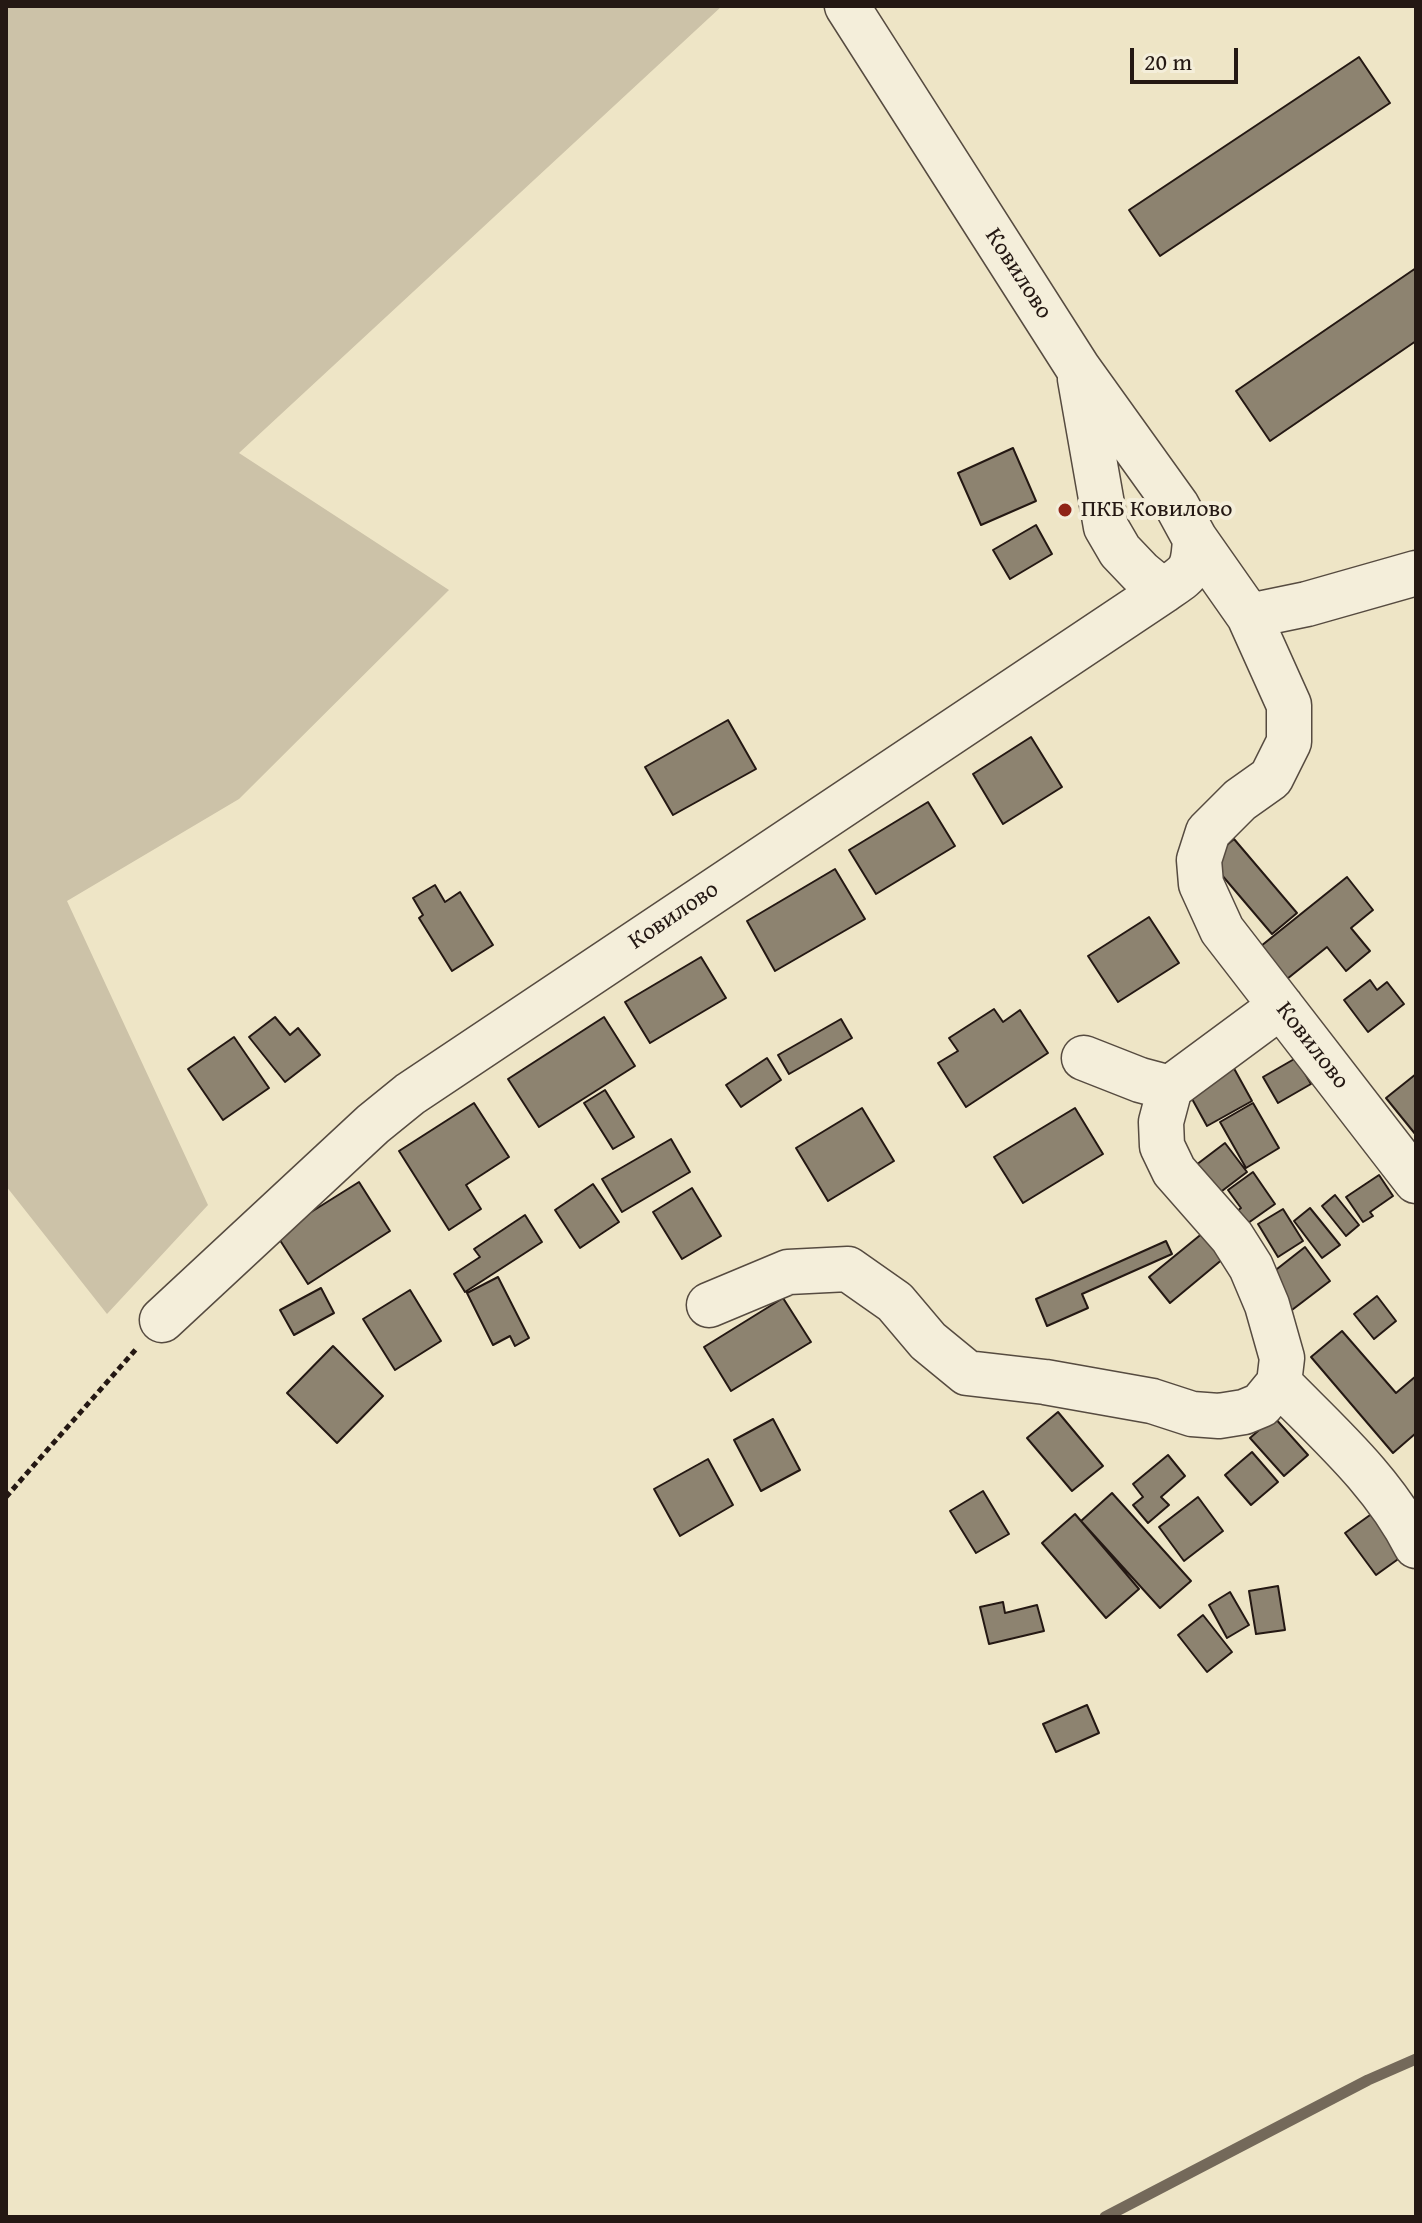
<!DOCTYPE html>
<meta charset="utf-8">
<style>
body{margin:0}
#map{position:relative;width:1422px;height:2223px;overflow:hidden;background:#eee5c6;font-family:"Gentium Book Plus",serif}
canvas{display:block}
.frame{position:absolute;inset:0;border:8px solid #241813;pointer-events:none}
.scale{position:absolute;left:1130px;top:48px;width:108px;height:36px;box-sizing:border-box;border:4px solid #241813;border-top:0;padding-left:10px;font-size:24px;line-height:28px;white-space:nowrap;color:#241813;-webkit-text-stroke:6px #f4eeda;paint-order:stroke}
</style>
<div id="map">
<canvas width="1422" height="2223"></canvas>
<div class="frame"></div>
<div class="scale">20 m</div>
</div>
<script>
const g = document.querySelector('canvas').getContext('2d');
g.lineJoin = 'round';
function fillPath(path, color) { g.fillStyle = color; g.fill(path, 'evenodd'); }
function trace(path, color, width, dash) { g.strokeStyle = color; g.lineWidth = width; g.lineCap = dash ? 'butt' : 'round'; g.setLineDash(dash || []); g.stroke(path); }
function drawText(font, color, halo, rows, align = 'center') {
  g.font = font + ' "Gentium Book Plus",serif'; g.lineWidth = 8; g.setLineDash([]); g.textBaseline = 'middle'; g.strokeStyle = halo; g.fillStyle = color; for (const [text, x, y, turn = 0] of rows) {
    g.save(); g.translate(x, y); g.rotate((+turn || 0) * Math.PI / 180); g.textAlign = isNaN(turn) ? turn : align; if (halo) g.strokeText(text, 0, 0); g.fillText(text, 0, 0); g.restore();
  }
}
fillPath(new Path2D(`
 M6 6H722L239 453 449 590 239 799 67 901 208 1205 107 1314 6 1186Z`), '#ccc2a8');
trace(new Path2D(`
 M1105 2217 1368 2080 1416 2059`), '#74695a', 11);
const building = new Path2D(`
 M1359 57 1390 103 1160 256 1129 210Z
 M1416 268V341L1270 441 1236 391Z
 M1013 448 1036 501 981 525 958 473Z
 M1036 525 1052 554 1010 579 993 550Z
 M728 720 756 769 673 815 645 767Z
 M1031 737 1062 787 1003 824 973 774Z
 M928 802 955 846 876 894 849 850Z
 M1234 839 1297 913 1272 934 1209 860Z
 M835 869 865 919 775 971 747 921Z
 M1347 877 1373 910 1351 928 1370 951 1346 971 1327 947 1282 983 1256 950Z
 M435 885 445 902 460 892 493 945 452 971 419 918 423 915 413 898Z
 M1149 917 1179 963 1118 1002 1088 956Z
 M701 957 726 998 650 1043 625 1002Z
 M1370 980 1377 990 1387 982 1404 1004 1368 1032 1344 1000Z
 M994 1009 1003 1022 1020 1010 1048 1053 966 1107 938 1063 958 1051 949 1038Z
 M275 1017 290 1035 298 1028 320 1055 285 1082 249 1037Z
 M604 1017 635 1066 539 1127 508 1079Z
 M841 1019 852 1038 789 1074 778 1055Z
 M234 1037 269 1088 223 1120 188 1069Z
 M767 1058 781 1080 741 1107 726 1085Z
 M1296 1058 1311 1084 1278 1103 1263 1077Z
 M1231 1063 1252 1101 1207 1126 1186 1088Z
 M1416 1074V1135L1386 1098Z
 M605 1090 634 1137 613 1149 584 1103Z
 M474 1103 509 1157 466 1185 481 1209 449 1230 399 1151Z
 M1253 1103 1279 1148 1246 1168 1220 1122Z
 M862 1108 894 1161 828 1201 796 1148Z
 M1075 1108 1103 1154 1023 1203 994 1157Z
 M671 1139 690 1172 622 1212 602 1179Z
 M1225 1143 1247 1172 1218 1194 1196 1165Z
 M1253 1172 1275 1204 1241 1228 1232 1215 1241 1208 1228 1190Z
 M1379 1175 1393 1196 1370 1212 1373 1216 1363 1222 1346 1197Z
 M359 1182 390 1231 308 1284 276 1234Z
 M593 1184 619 1222 580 1248 555 1210Z
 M692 1188 721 1236 682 1259 653 1212Z
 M1335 1195 1359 1225 1346 1236 1322 1206Z
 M1310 1208 1340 1245 1322 1258 1294 1221Z
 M1283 1209 1303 1241 1278 1257 1258 1224Z
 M525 1215 542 1242 465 1292 454 1274 480 1257 474 1249Z
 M1204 1232 1224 1258 1170 1303 1149 1277Z
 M1166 1241 1172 1254 1082 1294 1088 1308 1047 1326 1036 1299Z
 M1305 1247 1330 1281 1288 1313 1263 1280Z
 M498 1277 529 1338 515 1346 510 1336 493 1345 467 1293Z
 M321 1288 334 1313 294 1335 280 1310Z
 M410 1290 441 1341 395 1370 363 1319Z
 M1377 1296 1396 1321 1374 1339 1354 1314Z
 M783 1298 811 1342 731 1391 704 1347Z
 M1342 1331 1396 1393 1416 1376V1433L1393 1453 1311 1357Z
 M333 1346 383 1396 337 1443 287 1393Z
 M1058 1412 1103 1466 1072 1491 1027 1438Z
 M1274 1417 1308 1455 1284 1476 1250 1438Z
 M773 1419 800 1470 761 1491 734 1440Z
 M1252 1452 1278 1482 1251 1505 1225 1475Z
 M1168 1455 1185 1476 1161 1497 1169 1505 1148 1523 1133 1505 1143 1497 1133 1484Z
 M708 1459 733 1505 680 1536 654 1489Z
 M983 1491 1009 1534 976 1553 950 1511Z
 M1112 1493 1191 1581 1160 1608 1081 1521Z
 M1198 1497 1223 1531 1184 1561 1159 1527Z
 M1384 1505 1408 1552 1376 1575 1345 1533Z
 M1075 1514 1139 1589 1106 1618 1042 1543Z
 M1278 1586 1285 1630 1256 1634 1249 1591Z
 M1230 1592 1249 1625 1227 1638 1209 1605Z
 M1003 1602 1005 1613 1037 1605 1044 1631 989 1644 980 1607Z
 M1203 1615 1232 1652 1207 1672 1178 1635Z
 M1087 1705 1099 1733 1056 1752 1043 1724Z`);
fillPath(building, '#8d8370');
trace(building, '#241813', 2);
const minor = new Path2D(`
 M847 6 1078 368 1177 506 1195 539 1249 616 1289 705V742L1271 778 1240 800 1208 832 1199 860 1201 884 1222 930 1416 1181
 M1080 379 1106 527 1120 551 1140 572 1163 591
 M1249 616 1307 604 1416 573
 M1084 1058 1140 1080 1170 1088
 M709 1305 788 1272 848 1269 895 1302 928 1341 967 1373 1045 1382 1152 1401 1192 1414 1219 1416 1244 1412 1261 1405 1279 1383 1282 1358 1267 1305 1251 1267 1232 1237 1174 1171 1162 1146 1161 1122 1170 1088 1281 1006
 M162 1320 373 1124 410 1094 1163 591C1190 572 1193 573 1195 539
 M1279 1383C1329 1434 1384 1482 1416 1546`);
trace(minor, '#564b40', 47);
trace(new Path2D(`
 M6 1497 137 1348`), '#241813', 5, [6, 4]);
trace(minor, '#f4eeda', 44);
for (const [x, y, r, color] of [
 [1065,510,8,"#8f2418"]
]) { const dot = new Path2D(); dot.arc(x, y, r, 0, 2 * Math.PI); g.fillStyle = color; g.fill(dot); trace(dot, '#f4eeda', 3); }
drawText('24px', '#241813', '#f4eeda', [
 ["Ковилово",1018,274,57],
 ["Ковилово",674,916,-34],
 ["Ковилово",1312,1046,52]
]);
drawText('24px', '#241813', '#f4eeda', [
 ["ПКБ Ковилово",1081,510]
], 'left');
</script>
